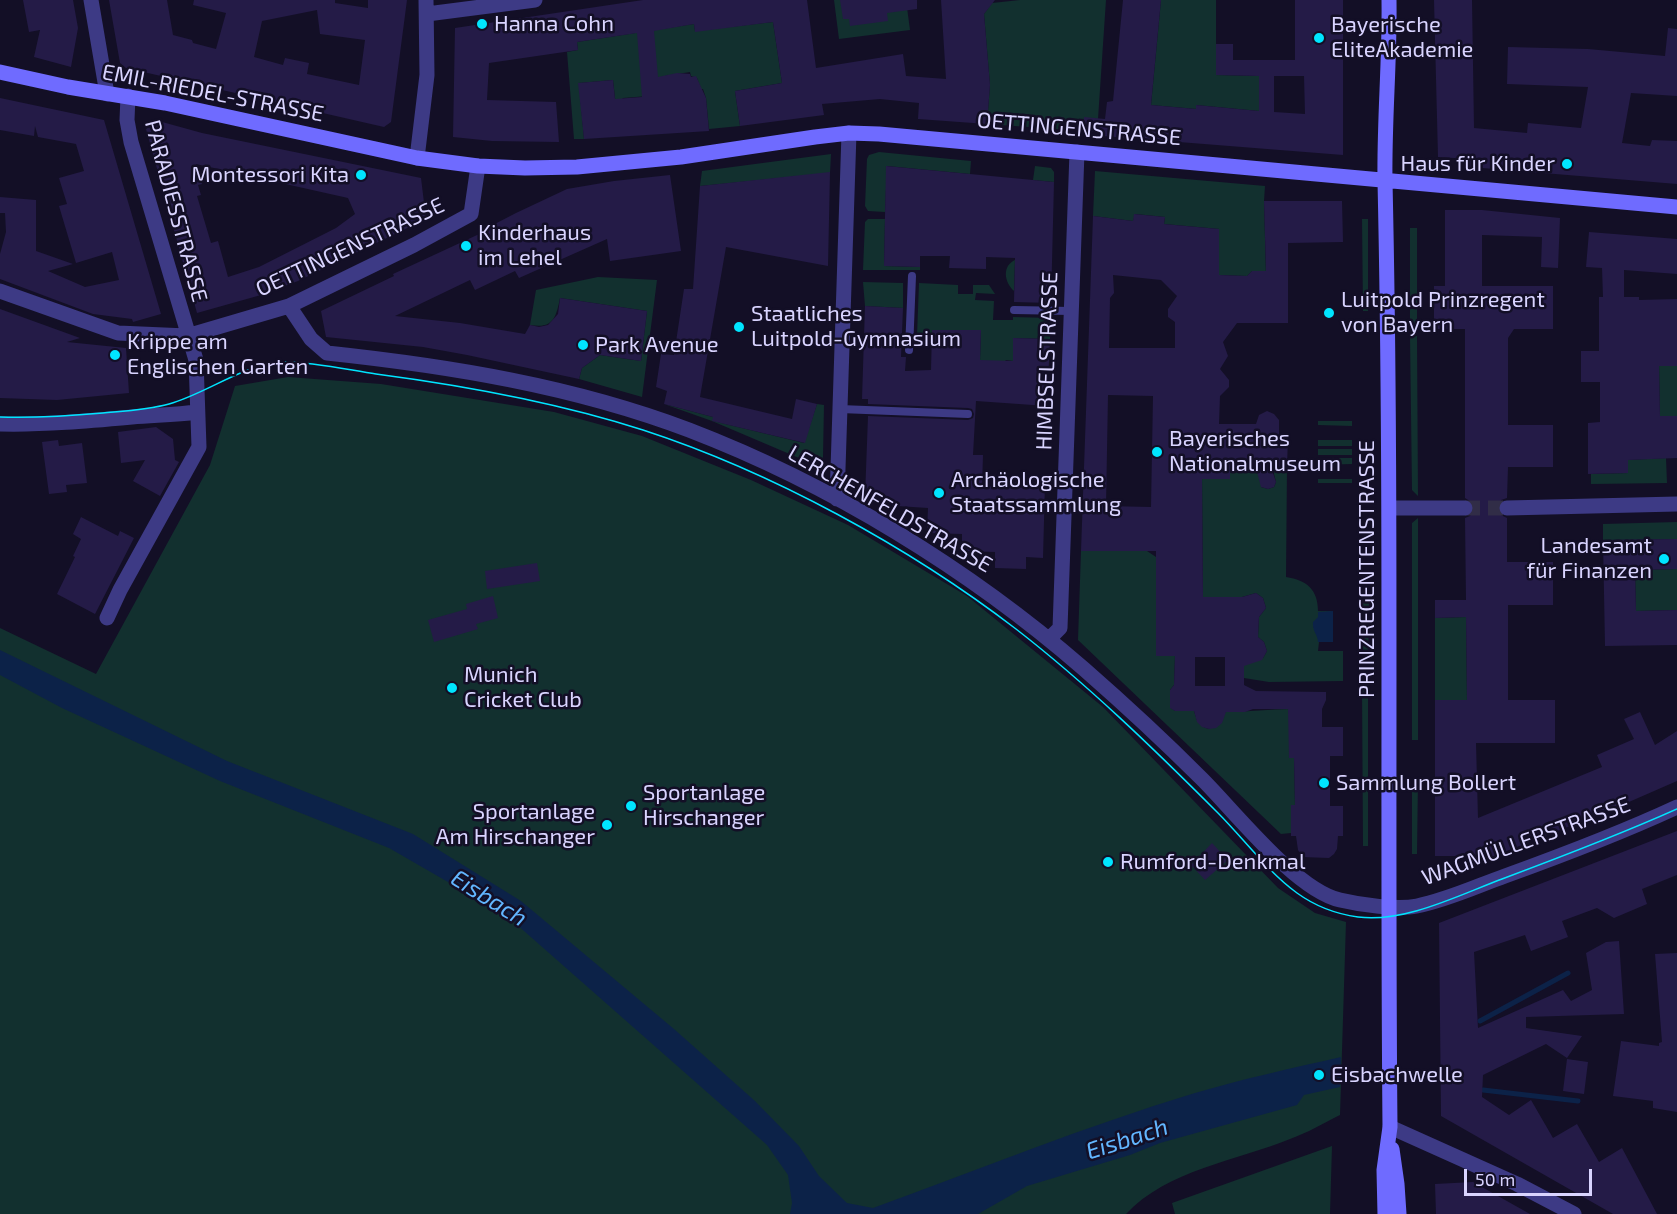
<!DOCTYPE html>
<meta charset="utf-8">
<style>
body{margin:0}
#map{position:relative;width:1677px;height:1214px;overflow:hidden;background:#130f26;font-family:"Exo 2",sans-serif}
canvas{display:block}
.scale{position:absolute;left:1464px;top:1169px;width:128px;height:27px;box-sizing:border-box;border:3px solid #d9d4ff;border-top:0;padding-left:8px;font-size:18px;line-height:21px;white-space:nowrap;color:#d9d4ff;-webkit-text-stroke:4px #130f26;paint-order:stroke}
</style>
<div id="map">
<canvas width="1677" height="1214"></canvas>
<div class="scale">50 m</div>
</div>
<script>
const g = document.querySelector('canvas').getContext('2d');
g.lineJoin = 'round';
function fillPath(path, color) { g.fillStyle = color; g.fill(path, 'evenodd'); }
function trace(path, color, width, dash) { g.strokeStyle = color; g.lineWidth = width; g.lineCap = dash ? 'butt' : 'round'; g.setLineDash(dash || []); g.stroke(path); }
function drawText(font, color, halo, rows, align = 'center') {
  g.font = font + ' "Exo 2",sans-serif'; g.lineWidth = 5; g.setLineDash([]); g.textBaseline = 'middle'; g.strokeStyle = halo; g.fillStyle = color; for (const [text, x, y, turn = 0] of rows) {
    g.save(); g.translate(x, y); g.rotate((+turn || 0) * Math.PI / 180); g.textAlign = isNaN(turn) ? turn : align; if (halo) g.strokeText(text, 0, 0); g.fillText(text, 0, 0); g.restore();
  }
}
fillPath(new Path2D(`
 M834 0H906L910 30 839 39Z
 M1020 0H1106L1098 119 1084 118 1083 131 987 124 990 85 984 14 992 3Z
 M1161 0H1216V75L1259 76V111L1196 105V109L1151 105Z
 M773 22 782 83 735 91 740 126 709 129 706 98 703 89H701L697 78 691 76 690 72 665 76 661 95 623 98 616 107 613 80 579 83 584 139H574L567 52 578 50 577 42 694 24 695 31Z
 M879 152 971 161 970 174 887 166 885 212 868 211 865 206 867 159 869 155Z
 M831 154 830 173 700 186 702 171Z
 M1035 166 1051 168 1054 172V182L1033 180Z
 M1095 171 1265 186 1264 201 1266 276 1259 271H1252L1247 276 1219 275V229L1164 224 1165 217 1135 214 1133 221 1093 216Z
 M868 219H885L884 266 920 267V270H863L865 222Z
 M1362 219H1368V311H1363Z
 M1410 228H1417V324H1410Z
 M1015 260 1014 291C1004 282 1002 266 1015 260Z
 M598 277 657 280 642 397 579 379 582 368 600 355 641 361 647 311 560 298C556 318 553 329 530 325L536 290Z
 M863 282 903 283V308L865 306Z
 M919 283 958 285V294H973V285H989L995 294 976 293 975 300 994 301 993 320H1013V317L1051 318 1050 339 1013 338V361L1006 360 979 390 981 330H933L932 336H917Z
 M1410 336H1417L1418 496 1412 490Z
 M1659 366H1677V416H1660Z
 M288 377 381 384 554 412 642 436 751 480 848 525 967 596 1103 707 1278 888 1315 913 1346 922 1340 1115C1324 1123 1307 1133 1290 1139 1236 1161 1167 1170 1126 1214H0V628L96 674 210 465 235 386Z
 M664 404 713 417V421L804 443 817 404 824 405 823 457 821 462 816 463 806 461 712 421Z
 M1318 421H1352V426L1318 425Z
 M1318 440H1352V446H1318Z
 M1318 449H1352V455H1318Z
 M1318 458H1352V464L1318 465Z
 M1666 458 1667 483 1591 484V474L1628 473V460Z
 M1275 467H1287L1286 577C1307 580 1318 590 1318 611H1333V642H1319L1318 651H1343V681L1269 682 1244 678V659L1263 658 1267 651 1264 642 1258 637 1259 617 1266 608 1263 598 1256 593 1242 597H1203L1202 479H1230V472L1262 473 1261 487 1268 489 1274 487 1276 482 1274 474Z
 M1318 479H1352V483H1318Z
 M1418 518V740H1412V523Z
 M1677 522V539L1603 540V524Z
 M1081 551H1147L1156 557V655L1175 656 1174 685 1170 690 1171 708 1175 711H1194C1197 721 1198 726 1209 729L1226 712C1248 712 1270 709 1292 709L1289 758H1294L1295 805 1291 806V833L1281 834 1078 640Z
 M1677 569V610L1636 611 1635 570Z
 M1363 600H1369L1368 673H1362Z
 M1466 617 1467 700H1435V618Z
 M1362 687H1368V846H1363Z
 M1412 779H1418L1417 854H1412Z
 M1332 1146 1330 1214H1175L1172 1203Z`), '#12302f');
fillPath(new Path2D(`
 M1333 611V642H1318C1318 635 1312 631 1313 622L1318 617V612Z
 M0 650 227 761 413 834 521 901 674 1029 755 1101 799 1146 819 1176 847 1203 873 1208C980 1169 1086 1126 1195 1093 1243 1079 1292 1068 1341 1057L1340 1087 1304 1095 1297 1105 1160 1143 1130 1155 1027 1186 978 1214H790L792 1203 788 1175 767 1145 507 916 389 848 220 781 62 708 0 675Z`), '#0c2248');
trace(new Path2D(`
 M1480 1021 1568 973
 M1483 1090 1578 1101`), '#0c2248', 5);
fillPath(new Path2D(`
 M23 0H73L78 28 71 67 34 57 40 30 29 32Z
 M109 0H167L173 35 192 40 193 43 216 49 226 13 193 5 194 0H335V3L368 8V0H407L391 122 384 127 126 68 120 63ZM317 10 320 34 365 40 359 85 307 74 309 63 285 58 283 65 254 57 262 21Z
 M643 0H807L816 68 903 54 906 76 946 79 941 0H995L984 14 990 85 987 124 918 119 919 103 880 99 822 104 824 115 740 126 735 91 782 83 773 22 695 32 694 24 654 31 658 77 677 73 690 74 691 77 696 76 706 98 709 131 584 139 578 83 613 80 615 99 642 97 637 33 577 42 578 50 489 63 487 100 556 102 559 142 492 141 453 137 455 28Z
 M840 0H917V9L887 13 888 21 850 26 849 19H843Z
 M1123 0H1161L1151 105 1196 109V105L1259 111V76L1216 75V44H1233V60H1295V0H1343V155L1103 136 1104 133 1083 131 1084 117 1105 119 1107 102 1113 101ZM1274 76H1304L1305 114 1274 112Z
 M1434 0H1472L1474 128 1527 133 1528 123 1581 128 1588 87 1507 84 1508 47 1588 49 1665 56 1668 28 1677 29V96L1631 93 1622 143 1650 146 1652 140 1677 141V184L1470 167V159L1438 157Z
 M0 98 104 120 161 314 133 322 132 319 93 314 0 279V254L6 232 5 213H0V197L36 200V251L73 264 48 271 85 287 119 280 112 252 76 263 59 206 67 204 59 178 84 171 76 144 38 137 35 126 34 136 0 130Z
 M155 120 202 133 421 178 426 219 298 281 261 295 197 313 146 129ZM196 164 348 198 355 214 336 228 259 267 228 277 218 241 211 243 197 196 201 195 198 185 202 184Z
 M886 166 1054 182 1051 303 1014 302 1015 258 986 257V269L949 268 950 256H920V267L884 266Z
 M830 172 828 266 726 247 700 397 792 419 796 399 817 404 805 443 712 421 713 417 664 404 667 391 656 387 661 354 674 355 684 289H693L700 186Z
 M670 175 681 251 610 261 607 239 519 278 515 271 475 290 470 280 395 316 460 323 525 334 530 325 539 327 548 325 558 314 560 298 647 311 641 361 600 355 582 368 579 379 467 355 423 347 326 337 321 311 394 276 393 274 490 229 489 227 516 213 567 189 614 181Z
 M1264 201H1342L1343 242 1288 243V323H1237L1223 342 1228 356 1220 369 1229 380V387L1220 396 1219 424H1256L1259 415 1267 411 1274 414 1279 420V437H1288L1287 467H1271L1276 482 1274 487 1268 489 1261 487 1257 472H1230V479H1202L1203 597H1242L1256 593 1263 598 1266 608 1259 617 1258 637 1264 642 1267 651 1262 660 1244 666V685L1256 691 1326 692V700L1322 709V727H1343V756H1330V806H1343V836H1338L1337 849 1334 854 1329 858 1302 857 1298 850 1296 836H1291V805H1295L1294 758H1289L1288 709H1253L1245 712H1226L1222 723 1216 728 1209 729 1202 727 1197 722 1194 711H1175L1170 708V690L1174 685 1175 656H1156V551H1081L1093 216 1133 221 1134 214 1165 217 1164 224 1219 229V275L1247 276 1252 271H1266ZM1113 275 1161 280 1177 296 1168 309V317L1175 322V348H1109L1110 298 1114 293ZM1108 395 1153 396 1151 507 1106 506ZM1195 657H1225V686H1195Z
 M1445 210H1482L1560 218 1558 268 1541 267 1542 237 1482 235V286H1553V329H1514L1508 338V425H1553V467H1508L1507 498 1501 500 1497 508 1499 514 1507 518V562H1553V605H1508V700H1555V743H1476L1478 818 1602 767 1597 755 1634 739 1624 719 1640 712 1655 745 1677 731V781L1606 812 1476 863 1477 856H1435V700H1467L1466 617 1435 618V600H1466L1465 518 1470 516 1475 509 1473 503 1465 498V329H1434V286H1445Z
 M1589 232 1677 239V274L1624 270V297H1639V300L1677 299V366H1659L1660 416H1677V458L1628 460V473L1588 474V423L1600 422V382H1581V351H1599V297H1603L1602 268 1586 267Z
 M865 306 903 308 901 357H906L905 371 931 370 932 330H981L980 360 1013 361V338L1050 339 1047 406 976 401 973 455H983L982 486 1015 487V482L1045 483 1043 558 1026 557V569L995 568V552L962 551V534L927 533 928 508 882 505V497H865L868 416 968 420 973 418 974 414 972 409 968 408 868 404V399H862Z
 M0 309 80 338 67 342 126 348 129 393 57 400 0 398Z
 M156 427 173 439 175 460 179 462 160 496 133 481 145 460 121 463 118 432Z
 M58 440 59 446 82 443 87 483 66 485 67 492 49 494 42 442Z
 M81 517 118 536 120 531 134 538 95 614 57 594 75 557 73 556 81 539 73 534Z
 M1677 539V569L1635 570 1636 611 1677 610V645L1605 646 1603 540Z
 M537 563 540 581 487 589 485 571Z
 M493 596 498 618 476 624 478 629 434 642 428 620 467 609 466 604Z
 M1677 831V875L1642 889 1647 904 1614 918 1597 908 1562 921 1568 937 1531 951 1525 935 1474 952 1478 1028 1563 990 1571 1001 1592 990 1586 953 1606 942 1619 941 1624 1014 1526 1017V1028L1582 1036 1567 1058 1546 1044 1483 1075 1482 1097 1509 1115 1531 1100 1553 1138 1577 1124 1599 1162 1622 1148 1657 1214H1613L1441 1116 1439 923Z
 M1212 843 1228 860 1205 880 1191 865Z
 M1677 953V1112L1653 1108V1101L1613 1096 1621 1041 1659 1046V1043L1662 1042 1655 954Z
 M1567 1059 1588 1062 1584 1094 1563 1091Z
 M1473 1182 1530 1214H1436L1435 1184Z`), '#241b47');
trace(new Path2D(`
 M1465 508H1507`), '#312d47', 15, [15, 8]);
trace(new Path2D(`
 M1014 310 1071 311
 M909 350 912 276
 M840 409 968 414`), '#3d3a85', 8);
trace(new Path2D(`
 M91 0 107 94
 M427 14 535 0
 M417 158 427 75 426 0
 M0 291 118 333 187 336 289 306 414 245 471 214 478 166
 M289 306 311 339 327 353C449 366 573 386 689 430 830 484 969 569 1084 669 1124 704 1164 741 1202 779 1236 813 1296 890 1340 900 1361 905 1397 910 1417 906 1447 900 1477 886 1505 876 1563 855 1621 833 1677 807
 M0 424C44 425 88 421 132 417 154 415 175 415 197 412
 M837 499 849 133
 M1390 508H1465
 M1507 508 1677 504
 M107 618 120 590 199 447 196 360 131 142 127 120 128 96
 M1049 639 1060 628 1077 152
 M1390 1127 1517 1184 1574 1214`), '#3d3a85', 15);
trace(new Path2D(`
 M0 72 68 87 165 103 417 158 478 166 525 168 577 167 681 157 815 137 849 133 879 134 1677 207
 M1392 1149 1397 1184 1399 1214
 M1385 1214 1384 1170 1390 1127C1387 812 1392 496 1385 181 1384 121 1390 60 1389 0`), '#6f6bff', 15);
trace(new Path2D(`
 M0 417C35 418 69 416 103 413 125 411 147 410 169 404 208 393 241 365 283 362 309 361 349 370 376 374 467 386 556 402 643 430 772 472 909 547 1016 629 1087 684 1154 749 1218 813 1244 839 1267 871 1297 893 1315 906 1336 914 1358 917 1405 923 1459 895 1502 879 1561 857 1619 835 1677 809`), '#00e5ff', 1.5);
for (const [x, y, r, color] of [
 [482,24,6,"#00e5ff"],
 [1319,38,6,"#00e5ff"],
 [1567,164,6,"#00e5ff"],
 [361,175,6,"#00e5ff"],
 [466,246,6,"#00e5ff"],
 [1329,313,6,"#00e5ff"],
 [739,327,6,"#00e5ff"],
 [583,345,6,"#00e5ff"],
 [115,355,6,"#00e5ff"],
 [1157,452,6,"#00e5ff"],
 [939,493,6,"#00e5ff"],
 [1664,559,6,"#00e5ff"],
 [452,688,6,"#00e5ff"],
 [1324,783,6,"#00e5ff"],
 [631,806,6,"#00e5ff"],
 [607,825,6,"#00e5ff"],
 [1108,862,6,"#00e5ff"],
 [1319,1075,6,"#00e5ff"]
]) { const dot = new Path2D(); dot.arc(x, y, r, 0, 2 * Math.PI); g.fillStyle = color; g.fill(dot); trace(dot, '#130f26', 2); }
drawText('22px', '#d9d4ff', '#130f26', [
 ["Hanna Cohn",494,24],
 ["Bayerische",1331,25],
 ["EliteAkademie",1331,50],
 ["Haus für Kinder",1555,164,"right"],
 ["Montessori Kita",349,175,"right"],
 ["Kinderhaus",478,233],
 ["im Lehel",478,258],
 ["Luitpold Prinzregent",1341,300],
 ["von Bayern",1341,325],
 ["Staatliches",751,314],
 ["Luitpold-Gymnasium",751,339],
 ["Krippe am",127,342],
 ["Englischen Garten",127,367],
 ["Park Avenue",595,345],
 ["Bayerisches",1169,439],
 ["Nationalmuseum",1169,464],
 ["Archäologische",951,480],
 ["Staatssammlung",951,505],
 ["Landesamt",1652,546,"right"],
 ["für Finanzen",1652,571,"right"],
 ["Munich",464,675],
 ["Cricket Club",464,700],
 ["Sammlung Bollert",1336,783],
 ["Sportanlage",643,793],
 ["Hirschanger",643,818],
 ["Sportanlage",595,812,"right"],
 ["Am Hirschanger",595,837,"right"],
 ["Rumford-Denkmal",1120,862],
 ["Eisbachwelle",1331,1075]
], 'left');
drawText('22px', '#d9d4ff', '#130f26', [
 ["EMIL-RIEDEL-STRASSE",213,93,11],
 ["OETTINGENSTRASSE",1079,129,5],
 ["PARADIESSTRASSE",176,211,75],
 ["OETTINGENSTRASSE",350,247,-25],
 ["HIMBSELSTRASSE",1047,361,-88],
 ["LERCHENFELDSTRASSE",890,509,30],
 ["PRINZREGENTENSTRASSE",1367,569,-90],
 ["WAGMÜLLERSTRASSE",1526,841,-20]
]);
drawText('italic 24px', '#62b6ff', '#130f26', [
 ["Eisbach",489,898,32],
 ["Eisbach",1127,1139,-18]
]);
</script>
